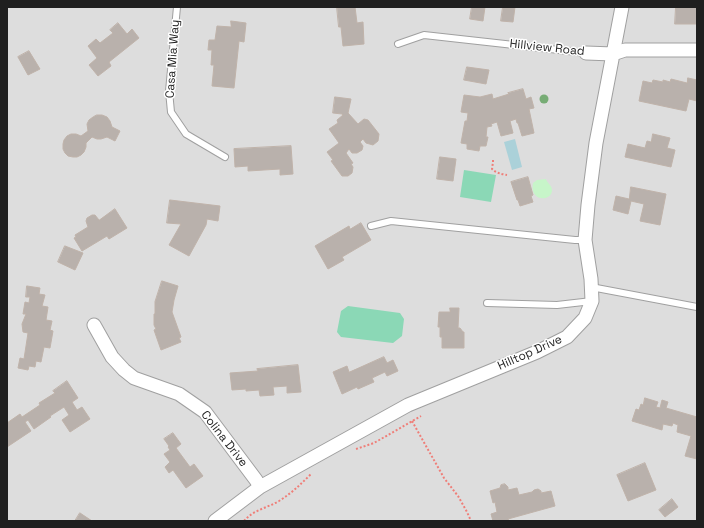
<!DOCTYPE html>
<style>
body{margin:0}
#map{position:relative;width:704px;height:528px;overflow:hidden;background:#efece7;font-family:"Space Grotesk",sans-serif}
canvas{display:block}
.frame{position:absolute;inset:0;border:8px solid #1f1f1f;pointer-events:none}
</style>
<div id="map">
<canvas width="704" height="528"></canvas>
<div class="frame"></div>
</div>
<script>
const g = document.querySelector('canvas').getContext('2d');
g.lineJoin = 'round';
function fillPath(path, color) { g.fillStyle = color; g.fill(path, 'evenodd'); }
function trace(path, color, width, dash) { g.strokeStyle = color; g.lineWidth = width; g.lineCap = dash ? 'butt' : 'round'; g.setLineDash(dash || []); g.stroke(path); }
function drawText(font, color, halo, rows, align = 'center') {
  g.font = font + ' "Space Grotesk",sans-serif'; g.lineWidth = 3; g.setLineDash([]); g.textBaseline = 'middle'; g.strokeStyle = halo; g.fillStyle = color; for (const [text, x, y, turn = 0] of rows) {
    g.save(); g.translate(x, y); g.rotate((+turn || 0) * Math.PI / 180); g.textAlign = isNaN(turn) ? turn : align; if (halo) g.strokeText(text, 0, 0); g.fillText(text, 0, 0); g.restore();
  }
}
fillPath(new Path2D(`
 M7 7H697V521H7Z`), '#ddd');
fillPath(new Path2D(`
 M546 179C547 183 552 185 552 190 552 202 529 202 533 183L537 180Z`), '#c7f5c9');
fillPath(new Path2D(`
 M464 170 496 175 491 202 460 197Z
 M348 306 400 313 404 319 402 336 393 343 341 337 337 332 341 311Z`), '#8bd8b6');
fillPath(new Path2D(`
 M515 139 522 167 512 170 504 142Z`), '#abd1d9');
const building = new Path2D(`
 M337 7H355L357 23 363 22 364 44 343 46 341 27H339Z
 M472 7H485L483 21 470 19Z
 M503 7H515L513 22 501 21Z
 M676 7H697V24H675Z
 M231 21 246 23 244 42 239 41 234 88 212 86 214 65H211L212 50H208L209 40H215L217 26 231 27Z
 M118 23 127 34 132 29 139 38 109 62 111 66 98 76 89 65 97 58 88 46 96 39 100 43 113 33 110 30Z
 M29 51 40 69 28 75 18 57Z
 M467 67 489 70 486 84 464 80Z
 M688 78 697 80V101L689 99 686 111 639 101 643 81 652 83 653 80 663 82V80L670 82 671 79 687 83Z
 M523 89 526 99 531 97 534 108 529 109 534 133 522 136 518 123H517L516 119 510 121 513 133 501 136 497 122 491 124 492 126 487 127 486 137H488L486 146H480L479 151 467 149V144L461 143 465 121H467L468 113 461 112 464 95 480 97 492 94 493 99 509 94 508 93Z
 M335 97 351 99 348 113 358 124 364 119 368 120 379 134 378 141 373 145 366 143 363 139 360 142 363 146 362 150 357 153H352L349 149 346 153 353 163 351 164 353 167 352 173 348 176H342L331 161 333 160 327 152 339 143 329 129 338 123 337 120 343 115 342 114 333 113Z
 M97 115H102L107 117 110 121 112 127 120 131 115 141 107 137 101 139H97L92 137 86 143V147L84 152 81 155 77 157H73L68 156 65 153 63 149V144L64 140 67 136 71 134H76L81 136 88 131 87 124 89 120 93 117Z
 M653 134 670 138 667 148 675 150 671 167 625 157 628 144 645 148 647 141 651 142Z
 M291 146 293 174 280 175V169L248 171V166L235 167 234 149Z
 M440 157 456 159 453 181 437 179Z
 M528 177 533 195 531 196 533 202 520 206 518 200H517L511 182Z
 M631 187 666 194 660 225 640 221 644 204 631 201 628 214 613 210 616 196 629 199Z
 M170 200 220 206 218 221 207 219 206 225 189 256 169 245 181 224 167 223Z
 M115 209 127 228 109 239 107 236 82 251 74 238 76 237 75 235 88 227 86 221 87 218 92 215H95L99 220Z
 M361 223 371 240 342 257 344 260 328 269 315 246 349 226 350 229Z
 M65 246 83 253 75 270 58 262Z
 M162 281 178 286 174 300 172 312 181 337 179 338 181 342 161 350 154 330 156 329 154 325V314H155V302Z
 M27 286 40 288 39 294 45 295 42 306 48 307 46 320 52 321 50 330 53 331 50 348 44 347 41 362 36 361 35 367 29 366 28 370 18 368 20 358 24 359 28 333 23 332 22 324 26 314H23L25 302 29 303 30 297H26Z
 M450 308H459L458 328H460L463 332H464V348H442V337H440V327H438L439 312H450Z
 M384 357 387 363 393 360 398 371 387 376 385 372 372 378 374 382 358 389 357 387 342 394 333 372 347 366 349 372Z
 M298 365 301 392 287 393V386L273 387 274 395 260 396 259 390 246 391V389L232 390 230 373 258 371 257 369Z
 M67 381 78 398 72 402 77 410 82 407 90 419 70 432 62 420 69 415 64 407 50 416 51 417 34 429 28 420 25 422 31 431 7 447V423L20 414 22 417 40 405 39 403 55 393 53 391Z
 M645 398 658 402 656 407 660 408 662 400 668 402 666 408 697 417V459L685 456 691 436 677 432 678 425 673 423 672 426 663 424 662 430 632 421 636 409 639 410 641 404 643 405Z
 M173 433 181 444 176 448 190 467 194 464 203 476 186 488 173 470 169 473 165 467 170 462 164 454 170 450 168 447 169 446 164 439Z
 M645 463 656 490 628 501 617 475Z
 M505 484 508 487V490L517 488 519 495 532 492 534 490 538 489 541 491V493L551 491 555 506 508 519 509 521H493L491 514 497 512 495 502 493 503 490 491 500 488 501 485Z
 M672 499 678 507 665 517 659 510Z
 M80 513 92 521H75Z`);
fillPath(building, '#b9b1ac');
trace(building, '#c0b3aa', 1);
const lane = new Path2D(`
 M177 7 169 91 171 112 186 134 225 157
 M398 44 424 35 586 53
 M371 226 391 221 575 240H585
 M591 287 697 307
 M487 303 557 305 592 301`);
const street = new Path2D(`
 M586 53 613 54 625 50H697
 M94 325 112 357 124 370 134 378 179 394 205 412 256 480 260 487
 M215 521 260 487 408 405 537 352 567 337 585 318 592 301 591 279 585 240 588 205 596 143 622 7`);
trace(lane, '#a0a0a0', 8);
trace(street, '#a0a0a0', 15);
trace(new Path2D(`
 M493 160V162L492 169C496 173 501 174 507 175
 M412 421 444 478 458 496 467 512 471 521
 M356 449 374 443 421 416
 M244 521C253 510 267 508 279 501 292 493 301 484 312 473`), '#ef7e78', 2, [2, 2]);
trace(lane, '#fff', 6);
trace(street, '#fff', 13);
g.fillStyle = '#77ac75';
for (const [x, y] of [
 [544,99]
]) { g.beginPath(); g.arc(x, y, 4.5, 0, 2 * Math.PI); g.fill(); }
drawText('12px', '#1f1f1f', '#fff', [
 ["Hillview Road",547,48,6],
 ["Casa Mia Way",173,59,-86],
 ["Hilltop Drive",530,353,-24],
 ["Colina Drive",224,439,52]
]);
</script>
